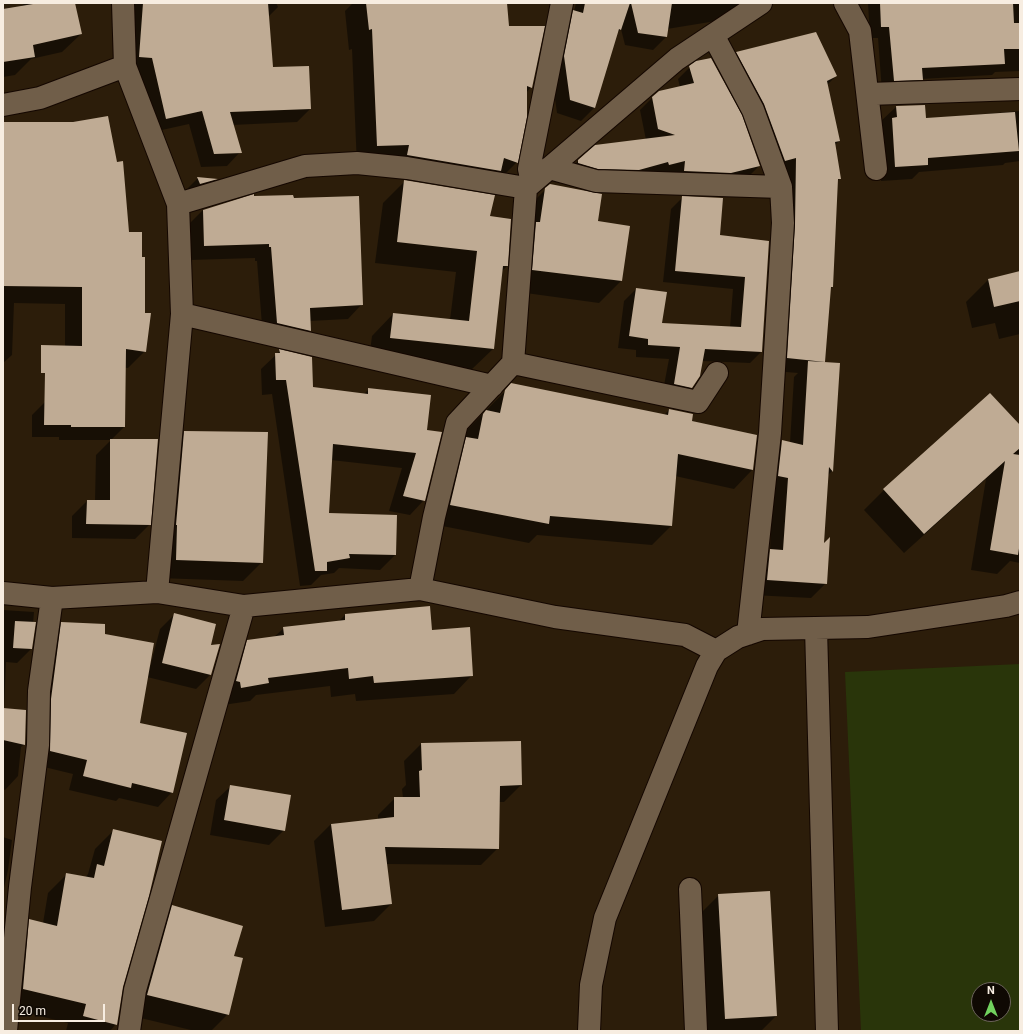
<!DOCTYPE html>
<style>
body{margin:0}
#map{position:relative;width:1023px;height:1034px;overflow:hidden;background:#2c1d0a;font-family:Roboto,sans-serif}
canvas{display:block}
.frame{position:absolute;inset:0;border:4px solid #f7ede1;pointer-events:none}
.north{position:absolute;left:971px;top:982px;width:40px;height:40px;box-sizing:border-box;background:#0f0903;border:1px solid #6c645c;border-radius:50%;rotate:0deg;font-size:11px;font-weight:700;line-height:16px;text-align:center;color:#f7ede1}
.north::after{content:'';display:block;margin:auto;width:14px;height:18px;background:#71d25e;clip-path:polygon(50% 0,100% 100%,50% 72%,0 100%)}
.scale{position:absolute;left:12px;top:1004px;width:93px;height:18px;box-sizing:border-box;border:2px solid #f7ede1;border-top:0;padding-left:5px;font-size:12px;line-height:14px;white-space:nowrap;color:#f7ede1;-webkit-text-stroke:3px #0f0903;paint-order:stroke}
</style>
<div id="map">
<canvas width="1023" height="1034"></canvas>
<div class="frame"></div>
<div class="north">N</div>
<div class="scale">20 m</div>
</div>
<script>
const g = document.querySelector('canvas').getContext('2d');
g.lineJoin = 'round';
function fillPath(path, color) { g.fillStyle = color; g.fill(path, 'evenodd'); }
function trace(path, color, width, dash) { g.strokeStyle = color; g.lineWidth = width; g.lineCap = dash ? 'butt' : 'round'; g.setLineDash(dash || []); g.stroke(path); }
fillPath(new Path2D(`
 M1020 664V1031H861L845 672ZM979 990H1003V1014H979Z`), '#29350a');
fillPath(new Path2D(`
 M25 3H74L81 34 62 52 31 59 15 75 3 77V10L20 7Z
 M127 3H276L278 7 268 17 272 68 310 109 297 122 232 125 240 152 227 166 201 167 189 124 153 132 139 71 126 70Z
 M353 3H506L508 26 531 87 526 93 517 162 496 183 357 166 352 49 349 50 345 11Z
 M576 3H741L716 21 667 29 666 37 653 50 625 45 621 29 617 33 594 108 581 121 557 113 551 70 561 24 574 11Z
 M868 3H1020V71L995 72 992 75 921 79 910 91 882 92 878 38H870Z
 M737 53 836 76 827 85 839 141 835 145 840 178 837 181 832 287 830 289 824 361 822 363 839 364 832 471 827 476 823 545 826 583 811 598 752 595 755 565 770 550 773 493 767 456 782 442 790 443 794 377 798 373 774 371 783 170 724 66Z
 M690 67 759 166 747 178 566 173 578 161 646 140 640 110 652 98 680 87 678 79Z
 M924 106 925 119 1020 111V161L1005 163 1003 165 919 172 912 179 881 181 878 134 881 121 896 107Z
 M3 123 128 233 145 351 128 368 118 367 65 375V304L14 303 12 355 3 363Z
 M198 178 216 180 202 194 183 193Z
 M405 181 489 217 507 266 502 271 493 349 471 370 369 359 372 336 393 314 450 320 456 272 375 263 383 203Z
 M546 189 597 222 628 226 621 281 599 303 511 291 524 211Z
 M254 197 362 304 348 319 309 321 310 331 295 345 263 338 257 261H255V258L190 260 188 225 203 210Z
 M683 197 719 236 768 242 762 351 750 363 702 361 691 387 679 400 662 396 669 359 636 357V350L618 348 624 301 636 289 661 324 730 327 733 289 663 282 671 209Z
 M1020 272V334L999 339 995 323 972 328 966 302 988 280Z
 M280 351 312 388 363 395 369 389 426 431 424 500 410 515 389 511 402 468 331 460 328 514 395 555 380 570 339 568 334 573 321 575 311 585 300 586 272 394 262 395 261 369Z
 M512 384 664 415 669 410 691 421 756 436 752 470 734 489 675 476 671 526 652 545 537 535 529 543 432 524 464 433Z
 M45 402 124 427 111 440 150 524 135 539 72 538V516L87 501H95L96 455 111 440H59V437H32V415Z
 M1020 427V563L1010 561 997 574 971 570 986 479 904 553 864 510 884 490Z
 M184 432 262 562 243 581 158 578 166 451Z
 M429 608 431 631 472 675 454 694 356 701 355 694 331 697 330 686 256 695 250 701 223 705 229 660 248 641 274 637 284 628 338 622 345 615Z
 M3 610 34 612 31 649 17 663 6 662 4 709 25 744 21 747 18 776 5 790 3 789Z
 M175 614 210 646 211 674 196 689 147 677 139 723 172 792 158 807 119 798 116 801 69 790 73 774 36 765 47 638 62 623 104 635 150 667 160 629Z
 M421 744 521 785 504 802H498V848L481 865 386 864 391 904 374 921 325 927 314 841 331 824 378 820V815L395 798H403L402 789 406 785 404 761Z
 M231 786 284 830 269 845 210 835 216 800Z
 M113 831 122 986 116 1024 110 1031H66L68 1023 7 1008 23 942 43 923 48 893 67 874 85 878 88 874 95 849Z
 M3 837 12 840 8 870 3 892Z
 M719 895 776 1016 761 1031H703L697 917Z
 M172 906 233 956 228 1014 211 1031H195L128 1015 152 926Z`), '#0007');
fillPath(new Path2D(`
 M39 3H75L82 34 33 45 35 57 3 62V9Z
 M143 3H268L273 67 309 66 311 109 230 112 242 153 214 154 202 111 166 119 152 58 139 57Z
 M366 3H507L509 26H545L532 88 527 86V117L518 163 504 158 501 171 407 155 409 145 377 146 372 29 369 30Z
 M585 3H630L621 30 619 29 595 108 570 100 564 56 573 10 583 13Z
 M631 3H672L667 37 638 33Z
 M880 3H1013L1014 23H1020V49H1004L1005 64 922 68 923 80 894 81 889 27H881Z
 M816 32 837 76 827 81 840 141 835 142 841 179H838L833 287H831L825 362 787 358 795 224 796 158 785 161 764 104 736 52Z
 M711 58 742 115 760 166 731 173 684 171 685 161 669 165 668 162 639 170 598 169 578 163V160L595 145 675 135 658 129 652 97 659 91 694 83 689 66 696 61Z
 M925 105 926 118 1015 112 1019 151 928 158V165L895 167 892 118 897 117 896 106Z
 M108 116 117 162 123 161 129 232H142V257H145V313H151L146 352 126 349 125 427H71V425H44L45 373H41V345L82 346V287L3 286V122H73Z
 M197 177 218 179 200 184Z
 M404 180 495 195 490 216 511 219 508 266H503L494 349 390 338 393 313 469 321 477 251 397 242Z
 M550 184 602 194 598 221 630 226 622 281 532 270 536 222H540L545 188Z
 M254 194V196L293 195 294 198 359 196 363 305 310 308 311 331 277 323 271 247H269V244L204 246 203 210Z
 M682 196 723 198 720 235 769 241 762 352 705 349 700 376 692 388 674 384 680 347 648 345V339L629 336 636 288 667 292 662 323 741 327 745 277 675 271Z
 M1020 271V301L994 307 988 279Z
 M279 349 312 357 313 387 368 394V388L431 395 427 430 442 432 425 501 403 496 416 453 333 444 329 513 397 515 396 555 349 554 350 558 327 562V571H315L286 380H276L275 353H280Z
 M808 361 840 363 833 472 829 467 824 543 830 537 827 584 767 580 770 549 783 550 788 478 778 476 782 440 803 445Z
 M511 383 668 415 669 409 693 414 692 421 757 435 753 470 678 454 672 526 550 516 549 524 450 505 466 437 478 439 483 414 486 410 500 413 505 390Z
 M990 393 1020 425V448L1013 454 1020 455V542L1018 555 990 550 1005 461 924 534 883 489Z
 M184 431 268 432 263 563 176 560 177 525H176Z
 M110 439H158L151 525 86 524 87 500H110Z
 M430 606 432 630 470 627 473 676 374 683 373 676 349 679 348 668 268 678 269 683 241 688 240 682 236 681 247 640 284 635 283 627 345 620V614Z
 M174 613 216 624 211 645 220 644 211 675 162 663Z
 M15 621 36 622 32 649 13 648Z
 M61 622 105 624V634L154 643 140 723 187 733 173 793 132 783 131 788 83 776 87 760 50 751 51 699Z
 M3 708 26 710 25 745 3 740Z
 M521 741 522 785 500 786 499 849 385 847 392 904 342 910 331 824 394 817V797H420L419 771 422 770 421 743Z
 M230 785 291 795 285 831 224 820Z
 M113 829 162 841 149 896 123 987 117 1025 83 1016 86 1004 23 989 29 919 57 926 66 873 94 878 97 864 104 866Z
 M770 891 777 1016 725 1019 718 894Z
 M172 905 243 926 234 956 243 958 229 1015 147 995Z`), '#bfab94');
const minor = new Path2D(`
 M123 3 125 66 178 204 182 314 157 592
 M845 3 860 31 876 169
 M713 35 753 110 781 187 783 223 770 433 748 634
 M868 94 1020 89
 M3 105 40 98 125 66
 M549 168 596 181 781 187
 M532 182 529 169 562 3
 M178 204 305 166 357 163 407 168 526 188
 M182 314 492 386
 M513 363 698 402 717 373
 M420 589 434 517 457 423 513 363 526 188 677 59 761 3
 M3 593 52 598 157 592 244 606 420 589 555 617 685 635 716 651
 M816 628 827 1031
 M690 889 696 1031
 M6 1031 20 887 38 745 39 691 52 598
 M129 1031 135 990 244 606
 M589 1031 591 985 605 918 707 666 716 651 738 637 762 629 868 627 1006 606 1020 602`);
trace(minor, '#140700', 24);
trace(minor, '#705e49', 22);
</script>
